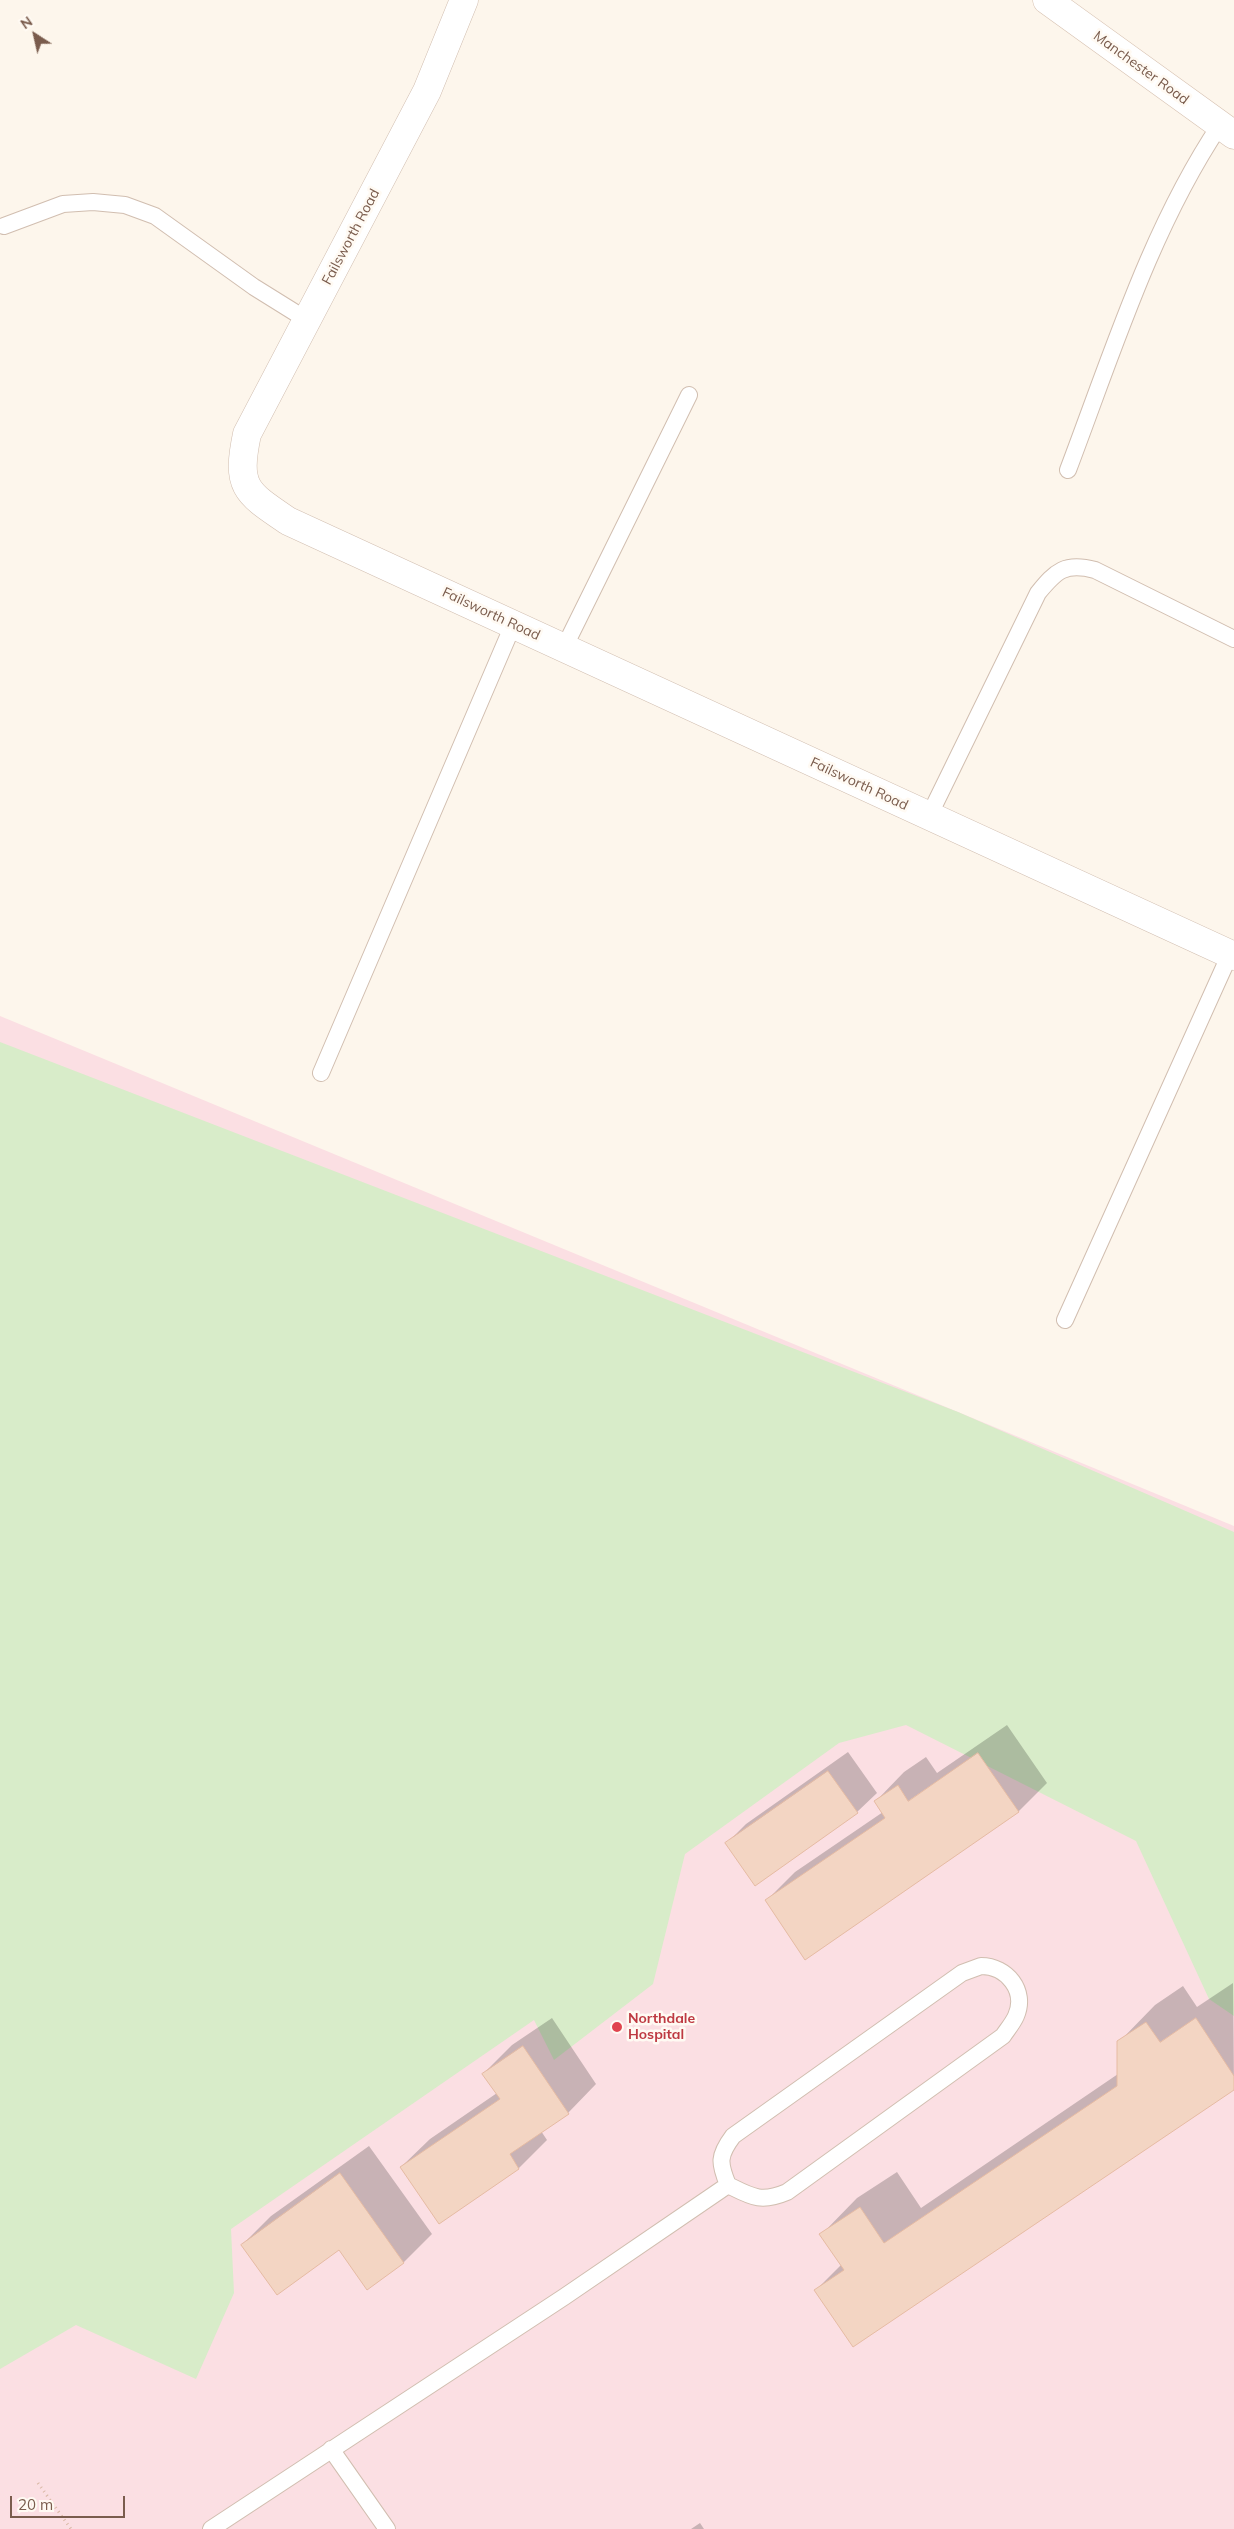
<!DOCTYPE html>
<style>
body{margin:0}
#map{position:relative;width:1234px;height:2529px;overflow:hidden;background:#fdf6ec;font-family:Mulish,sans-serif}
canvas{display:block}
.north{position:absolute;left:10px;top:10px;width:50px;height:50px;-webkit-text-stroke:4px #fffaf3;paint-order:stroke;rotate:325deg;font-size:14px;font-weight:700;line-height:20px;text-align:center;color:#7a5c4d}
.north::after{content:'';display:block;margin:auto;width:18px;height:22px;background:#7a5c4d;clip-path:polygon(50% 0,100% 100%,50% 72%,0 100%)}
.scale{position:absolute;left:10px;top:2496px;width:115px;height:22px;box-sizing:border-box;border:2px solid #7a5c4d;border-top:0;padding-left:6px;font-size:15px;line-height:18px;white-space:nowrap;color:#7a5c4d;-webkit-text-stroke:4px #fffaf3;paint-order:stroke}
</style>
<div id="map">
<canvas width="1234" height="2529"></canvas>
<div class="north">N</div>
<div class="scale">20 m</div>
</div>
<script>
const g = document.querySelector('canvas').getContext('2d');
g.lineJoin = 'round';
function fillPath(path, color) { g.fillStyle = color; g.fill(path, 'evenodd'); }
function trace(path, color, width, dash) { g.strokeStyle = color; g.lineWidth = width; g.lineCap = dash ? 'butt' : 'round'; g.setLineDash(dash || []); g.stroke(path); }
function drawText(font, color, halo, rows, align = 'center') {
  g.font = font + ' Mulish,sans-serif'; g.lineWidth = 5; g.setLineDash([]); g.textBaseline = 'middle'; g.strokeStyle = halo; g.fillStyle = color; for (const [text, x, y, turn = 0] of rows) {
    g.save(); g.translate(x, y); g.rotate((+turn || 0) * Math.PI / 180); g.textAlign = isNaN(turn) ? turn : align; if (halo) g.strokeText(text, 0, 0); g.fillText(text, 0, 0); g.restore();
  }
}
fillPath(new Path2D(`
 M0 1016 1234 1526V2529H0Z`), '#fbdfe3');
fillPath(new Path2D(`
 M0 1042 958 1412 1234 1532V2016L1209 1999 1136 1841 906 1725 839 1743 685 1854 653 1984 554 2060 534 2020 231 2229 234 2293 196 2379 76 2325 0 2369Z`), '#d8ecc9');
fillPath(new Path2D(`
 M1007 1725 1047 1783 1019 1811 806 1958 766 1901 795 1872 883 1812 876 1801 904 1772 926 1757 937 1773Z
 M848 1752 877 1793 857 1812 755 1884 727 1843 746 1824Z
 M1233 1983 1234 2088 816 2290 841 2265 821 2235 857 2198 897 2172 921 2208 1118 2074 1119 2042 1155 2005 1183 1986 1197 2007Z
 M552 2018 596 2084 568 2113 541 2131 547 2140 519 2168 439 2222 401 2167 430 2139 497 2093 483 2074 512 2045Z
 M369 2146 432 2234 404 2262 368 2288 339 2249 242 2245 271 2216Z
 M700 2523 704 2529H691Z`), '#0003');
const building = new Path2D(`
 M978 1753 1019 1812 805 1960 765 1900 885 1818 874 1801 898 1785 908 1801Z
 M828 1771 858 1813 755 1886 725 1843Z
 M1196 2018 1234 2076V2090L853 2347 814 2290 844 2270 819 2234 860 2207 884 2243 1117 2086V2041L1146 2022 1160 2042Z
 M523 2046 569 2114 510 2154 519 2169 439 2224 400 2167 500 2099 482 2074Z
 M340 2173 404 2263 367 2290 339 2250 277 2295 241 2245Z`);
fillPath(building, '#f3d5c3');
trace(building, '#e6bba3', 1);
const lane = new Path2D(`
 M4 226 63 204 93 202 125 205 155 216 254 287 307 320
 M1068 470C1112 354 1151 228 1220 125
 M564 648 689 395
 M929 816 1038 593C1056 571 1065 562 1095 570L1234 639
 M321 1073 513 625
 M1065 1320 1230 954
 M981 1966C1007 1966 1027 1991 1016 2016 1013 2023 1007 2030 1003 2036L787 2192C761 2203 752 2197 728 2185 719 2163 718 2156 733 2136L962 1973Z
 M331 2449 387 2529
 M211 2529 564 2297 728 2185`);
const street = new Path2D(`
 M464 0 427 91 247 434C236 487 245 492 288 521L1234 956`);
const secondary = new Path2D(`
 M1047 0 1234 135`);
trace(lane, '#d1beb0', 18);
trace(street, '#d1beb0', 29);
trace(secondary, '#d6c0b0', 29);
trace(new Path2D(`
 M38 2483 71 2529`), '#d9b8a5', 3, [1, 4]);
trace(lane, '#fff', 16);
trace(street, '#fff', 28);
trace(secondary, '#fff', 28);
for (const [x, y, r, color] of [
 [617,2027,6,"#e0444e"]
]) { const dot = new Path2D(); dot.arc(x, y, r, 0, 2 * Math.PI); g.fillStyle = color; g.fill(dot); trace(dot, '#fffaf3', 2); }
drawText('14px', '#7a5c4d', '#fffaf3', [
 ["Manchester Road",1141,68,36],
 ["Failsworth Road",351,237,-62],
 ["Failsworth Road",491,614,25],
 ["Failsworth Road",859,784,25]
]);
drawText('bold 14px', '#be3a42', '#fffaf3', [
 ["Northdale",628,2019],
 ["Hospital",628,2035]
], 'left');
</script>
